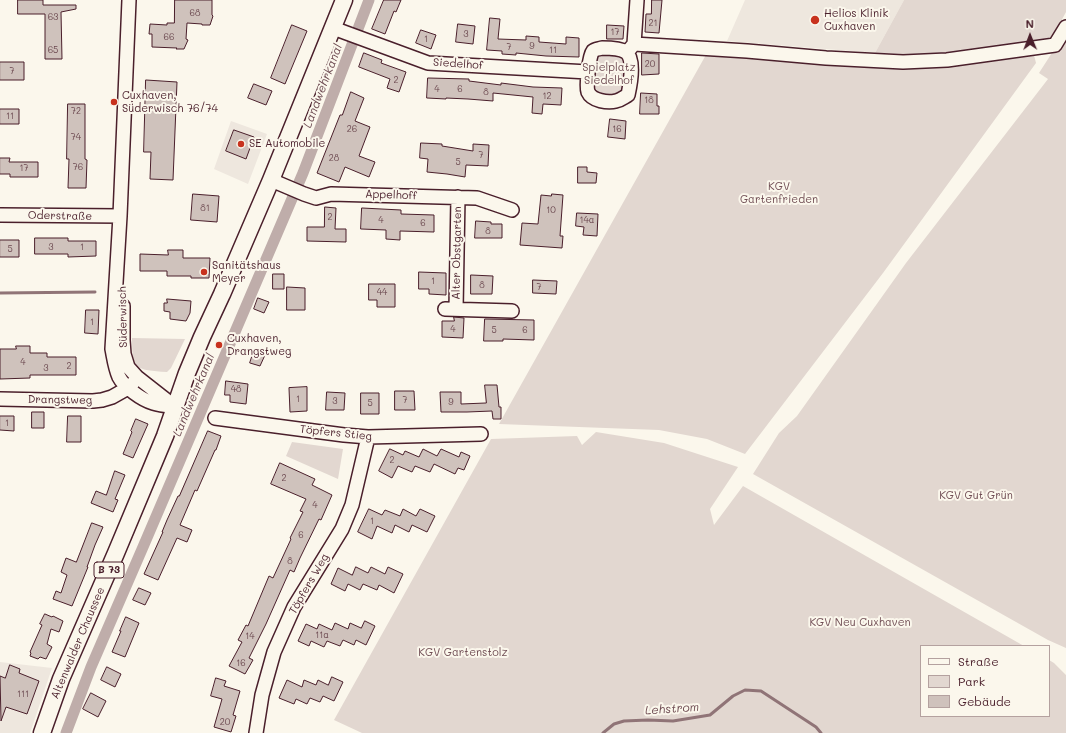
<!DOCTYPE html>
<meta charset="utf-8">
<style>
body{margin:0}
#map{position:relative;width:1066px;height:733px;overflow:hidden;background:#fbf7ec;font-family:Mali,sans-serif}
canvas{display:block}
.legend{position:absolute;left:920px;top:645px;width:130px;height:72px;box-sizing:border-box;background:#fbf7ec;border:1px solid #b4a19f;margin:0;padding:5px 7px;list-style:none;font-size:12px;color:#4a1f2b}
.legend li{display:flex;align-items:center;gap:8px;height:20px}
.legend b{width:20px;border:1px solid #b4a19f}
.north{position:absolute;left:1010px;top:16px;width:40px;height:40px;-webkit-text-stroke:3px #fbf7ec;paint-order:stroke;rotate:359deg;font-size:11px;font-weight:700;line-height:16px;text-align:center;color:#4a1f2b}
.north::after{content:'';display:block;margin:auto;width:14px;height:18px;background:#4a1f2b;clip-path:polygon(50% 0,100% 100%,50% 72%,0 100%)}
</style>
<div id="map">
<canvas width="1066" height="733"></canvas>
<ul class="legend">
<li><b style="height:5px;background:#fbf7ec"></b>Straße</li>
<li><b style="height:11px;background:#e2d7d0"></b>Park</li>
<li><b style="height:11px;background:#cfc2bc"></b>Gebäude</li>
</ul>
<div class="north">N</div>
</div>
<script>
const g = document.querySelector('canvas').getContext('2d');
g.lineJoin = 'round';
function fillPath(path, color) { g.fillStyle = color; g.fill(path, 'evenodd'); }
function trace(path, color, width, dash) { g.strokeStyle = color; g.lineWidth = width; g.lineCap = dash ? 'butt' : 'round'; g.setLineDash(dash || []); g.stroke(path); }
function drawText(font, color, halo, rows, align = 'center') {
  g.font = font + ' Mali,sans-serif'; g.lineWidth = 4; g.setLineDash([]); g.textBaseline = 'middle'; g.strokeStyle = halo; g.fillStyle = color; for (const [text, x, y, turn = 0] of rows) {
    g.save(); g.translate(x, y); g.rotate((+turn || 0) * Math.PI / 180); g.textAlign = isNaN(turn) ? turn : align; if (halo) g.strokeText(text, 0, 0); g.fillText(text, 0, 0); g.restore();
  }
}
fillPath(new Path2D(`
 M745 0H904L875 53 727 41Z
 M231 121 267 134 248 184 214 169Z
 M0 662 52 668 30 733H0Z`), '#eee7de');
fillPath(new Path2D(`
 M904 0H1066V12L1052 38 984 50 927 55 875 53Z
 M1066 31V648L1048 640 753 474 779 433 797 416 906 263 1048 79 1039 73Z
 M707 53 904 66 988 62 1034 55 1036 63 883 273 745 454 707 439 659 430 499 424Z
 M602 54H617L624 58 625 85 620 96C608 96 601 96 591 88L596 59Z
 M132 338 185 339 171 368 167 372C136 370 132 370 132 338Z
 M596 432 664 443 738 467 710 509 714 525 743 486 1024 646H921V716H1049V660L1054 663 1066 675V733H362L334 720 491 439 577 436 582 445Z
 M292 442 343 449 338 479 286 456Z`), '#e2d7d0');
trace(new Path2D(`
 M0 293 95 292
 M603 733 614 724 624 721 648 720 673 721 710 715 733 696 745 690 761 691 816 727 821 733`), '#907477', 3);
trace(new Path2D(`
 M66 733 91 667 143 547 303 173 369 0`), '#bfadaa', 11);
const building = new Path2D(`
 M18 0H43V5H76V9L61 12 62 59H45V14H18Z
 M175 0H212V15L213 16 210 25H202V24L187 23 186 39 188 40 184 49H176L177 48 152 47V34H149L150 24 167 25V23H174Z
 M384 0H401L396 12 394 11 385 34 372 29Z
 M652 0H662L659 33 645 32 646 14H651Z
 M490 18 500 19 498 39 526 40V36L539 37V42L566 44V37L579 38V57L546 56 516 53V55L502 54V51L487 50Z
 M458 24 475 26 473 44 456 42Z
 M292 25 307 31 285 84 271 78Z
 M607 25 624 26 623 39H607Z
 M421 30 436 35 431 49 416 43Z
 M364 53 382 60 381 63 406 72 399 92 387 88 390 79 359 67Z
 M642 53 659 54V74L642 75Z
 M0 62H24V80H0Z
 M428 78 469 79V81L501 85V83L533 87 562 88 561 105 543 104 542 114 532 113 533 97 493 93V101L468 99 446 98V99L427 98Z
 M146 80 177 82 173 180 150 179 151 152H144Z
 M254 84 272 91 266 105 248 98Z
 M351 92 364 98 355 121 370 127 359 156 375 162 369 177 345 167 339 182 317 173 340 115H342Z
 M641 93 657 94V106H659V114H640Z
 M68 104H85V159L87 160 86 188H68L69 159H67Z
 M0 109H19V124H0Z
 M610 119 626 121 625 139 608 137Z
 M234 130 254 137 246 159 226 151Z
 M421 143 442 144V146L473 151V144L489 145 488 166 466 165 465 177 447 174 427 172 428 159 420 158Z
 M0 158H10L9 162H38V177H10V174H0Z
 M578 167H587V172L597 173 596 183H578Z
 M193 194 219 196 217 222 191 220Z
 M552 194 563 195 560 236H563L562 248 520 245 522 223 538 224 541 195 551 196Z
 M325 207 336 208 335 229H346V242L307 241V227H324Z
 M362 208 401 210V214L434 215V232L400 231V240L386 239V230L361 229Z
 M577 213 598 214 597 236 583 235 584 227 576 226Z
 M476 221 491 222V224H502V238H475Z
 M35 238H68V241H96V256L68 257V254H35Z
 M0 240H19V257H0Z
 M168 250H183V258H210L209 278H191V276H167V271H140V254L168 255Z
 M419 272 446 273V295L429 294V289H419Z
 M273 274H284V289H273Z
 M471 275 493 276 492 294H471Z
 M533 280 557 281 556 294 533 293Z
 M369 284H395V307H377V300H369Z
 M287 287 305 288V310H287Z
 M258 298 269 302 264 313 254 309Z
 M167 299 191 301 190 313 186 321 170 319V312L164 311V303H167Z
 M86 310H99L98 334 85 333Z
 M454 317 464 318 463 338 442 337V321H454Z
 M485 319 534 320V340L503 339V341H484Z
 M16 346H30V353H47V357H76V375H30V378L0 379V349H16Z
 M254 351 265 355 260 366 250 363Z
 M226 381 248 384 246 404 230 402V395H225Z
 M485 385H497L499 407H501V419H493L492 411 467 412H441L440 392H461V404L486 403Z
 M307 387V411L290 412 289 388Z
 M395 391H414L415 410H395Z
 M327 392 345 393 344 410H326Z
 M361 393H379V414H361Z
 M32 412H44V428H32Z
 M0 416H14V431L0 430Z
 M68 416H81V442H67Z
 M136 419 148 424 133 458 123 454 132 432 131 431Z
 M208 431 221 436 216 450H215L197 491 195 490 180 525 192 530 187 542 177 538 158 580 144 574 163 532H162L167 520 178 496H179Z
 M390 449 403 455 405 451 419 457 423 449 437 456 441 449 459 457 461 452 470 456 464 470 458 468 455 474 434 464 430 472 415 466 412 472 398 466 392 478 379 471Z
 M280 463 315 479 312 485 332 495 321 520 319 519 300 558 294 572 290 570 266 624 249 658 253 660 245 674 229 666 242 642 238 640 246 625 248 626 269 576 273 578 291 539 290 538 303 512 300 511 306 499 271 484Z
 M115 471 125 475 115 499 118 500 113 512 91 503 96 491 106 495Z
 M369 509 382 515 385 510 400 516 403 509 416 516 420 509 435 516 427 532 412 525 409 532 395 525 392 533 377 526 372 539 358 532Z
 M92 523 103 527 95 545 87 567H88L72 606 53 599 56 591 61 593 67 575 61 572 66 558 76 562Z
 M356 567 368 573 371 567 385 574 388 567 403 574 394 593 379 585 377 590 363 584 360 590 348 584 345 591 331 584 338 568 352 575Z
 M139 588 151 593 145 605 133 600Z
 M45 614 52 617 53 616 63 621 59 632 51 629 47 644 52 647 46 659 40 657 38 659 30 656 31 653 30 652 42 625 40 624Z
 M126 617 139 623 125 657 112 652 121 631H120Z
 M365 621 375 626 366 645 356 640 354 645 343 640 340 646 327 641 324 647 311 641 309 646 298 641 306 624 317 629 319 624 332 630 335 623 348 629 350 623 361 628Z
 M10 665 20 669 19 673 39 681 27 714 6 707 1 721 0 676 5 678Z
 M107 667 121 674 115 687 101 680Z
 M332 677 343 682 334 701 323 696 320 702 310 698 307 704 296 699 294 704 279 698 287 680 302 687 304 680 316 685 318 680 328 685Z
 M216 678 226 681 224 686 240 691 233 715 236 716 231 732 214 727 222 699 211 696Z
 M91 693 106 701 98 717 83 709Z`);
fillPath(building, '#cfc2bc');
trace(building, '#4a1f2b', 1);
const minor = new Path2D(`
 M129 0 120 216 112 349C114 359 115 368 119 377 124 387 142 400 153 403 160 405 168 406 175 407
 M333 28 428 63 588 72
 M634 44 747 51 826 58 903 62 947 60 1055 45 1066 27
 M602 48C609 48 620 48 626 52 635 59 630 86 628 95 624 97 621 100 616 101 608 103 592 101 588 92 586 86 589 56 593 51 595 49 599 49 602 48Z
 M629 50 634 44 637 0
 M271 180 304 194 316 198 331 194 477 198 512 210
 M0 215 120 216
 M123 306V340L124 354 128 367 137 377 174 406
 M445 309 512 311
 M456 309 458 197
 M0 399 93 401 102 400 112 397 128 388 133 383
 M215 418 344 435 368 437 481 434
 M256 733 262 695 274 652 294 607 342 529 352 505 368 437`);
const major = new Path2D(`
 M42 733 61 679 116 553 165 436 187 373 202 337 222 294 271 180 344 0`);
trace(minor, '#4a1f2b', 16);
trace(major, '#4a1f2b', 19);
trace(minor, '#fbf7ec', 13);
trace(major, '#fbf7ec', 16);
for (const [x, y, r, color] of [
 [815,20,5,"#c8321e"],
 [114,102,4,"#c8321e"],
 [241,144,4,"#c8321e"],
 [204,272,4,"#c8321e"],
 [219,345,4,"#c8321e"]
]) { const dot = new Path2D(); dot.arc(x, y, r, 0, 2 * Math.PI); g.fillStyle = color; g.fill(dot); trace(dot, '#fbf7ec', 1.5); }
drawText('9px', '#6b484f', null, [
 ["68",195,13],
 ["63",53,17],
 ["21",653,23],
 ["17",615,32],
 ["3",466,34],
 ["66",169,37],
 ["1",426,39],
 ["9",532,46],
 ["7",509,47],
 ["65",53,50],
 ["11",553,50],
 ["20",650,64],
 ["7",12,71],
 ["2",396,80],
 ["4",437,89],
 ["6",460,89],
 ["8",486,92],
 ["12",547,96],
 ["18",649,100],
 ["72",76,111],
 ["11",10,116],
 ["26",352,129],
 ["16",617,129],
 ["74",76,137],
 ["7",481,155],
 ["28",334,158],
 ["5",458,162],
 ["76",78,167],
 ["17",24,168],
 ["81",205,208],
 ["10",551,210],
 ["2",330,217],
 ["4",381,220],
 ["14a",587,220],
 ["6",423,223],
 ["8",488,231],
 ["3",51,247],
 ["1",82,247],
 ["5",10,249],
 ["1",433,281],
 ["8",482,285],
 ["7",539,287],
 ["44",382,292],
 ["1",92,322],
 ["4",453,329],
 ["5",494,330],
 ["6",525,330],
 ["4",23,362],
 ["2",69,366],
 ["3",46,368],
 ["48",236,389],
 ["1",298,399],
 ["7",405,400],
 ["3",335,401],
 ["9",451,402],
 ["5",370,403],
 ["1",7,423],
 ["2",392,460],
 ["2",284,478],
 ["4",315,505],
 ["1",372,521],
 ["6",301,535],
 ["8",290,561],
 ["11a",322,635],
 ["14",250,636],
 ["16",241,663],
 ["111",23,694],
 ["20",225,722]
]);
for (const [x, y, w] of [
 [109,570,30]
]) { const box = new Path2D(); box.roundRect(x - w / 2, y - 8, w, 16, 3); g.fillStyle = '#fbf7ec'; g.fill(box); trace(box, '#4a1f2b', 1); }
drawText('bold 10px', '#4a1f2b', null, [
 ["B 73",109,570]
]);
drawText('11px', '#4a1f2b', '#fbf7ec', [
 ["Helios Klinik",824,14],
 ["Cuxhaven",824,27],
 ["Cuxhaven,",122,96],
 ["Süderwisch 76/74",122,109],
 ["SE Automobile",249,144],
 ["Sanitätshaus",212,266],
 ["Meyer",212,279],
 ["Cuxhaven,",227,339],
 ["Drangstweg",227,352]
], 'left');
drawText('11px', '#4a1f2b', '#fbf7ec', [
 ["Siedelhof",458,64,4],
 ["Appelhoff",391,195,2],
 ["Oderstraße",60,216,1],
 ["Alter Obstgarten",457,253,-89],
 ["Süderwisch",123,317,-91],
 ["Drangstweg",60,400,1],
 ["Töpfers Stieg",336,433,6],
 ["Töpfers Weg",309,584,-60],
 ["Altenwalder Chaussee",78,643,-67]
]);
drawText('11px', '#704d54', '#fbf7ec', [
 ["Spielplatz",609,68],
 ["Siedelhof",609,81],
 ["KGV",779,187],
 ["Gartenfrieden",779,200],
 ["KGV Gut Grün",976,496],
 ["KGV Neu Cuxhaven",860,623],
 ["KGV Gartenstolz",463,653]
]);
drawText('italic 12px', '#6d4a51', '#fbf7ec', [
 ["Landwehrkanal",323,86,-69],
 ["Landwehrkanal",194,395,-67],
 ["Lehstrom",672,709,-4]
]);
</script>
